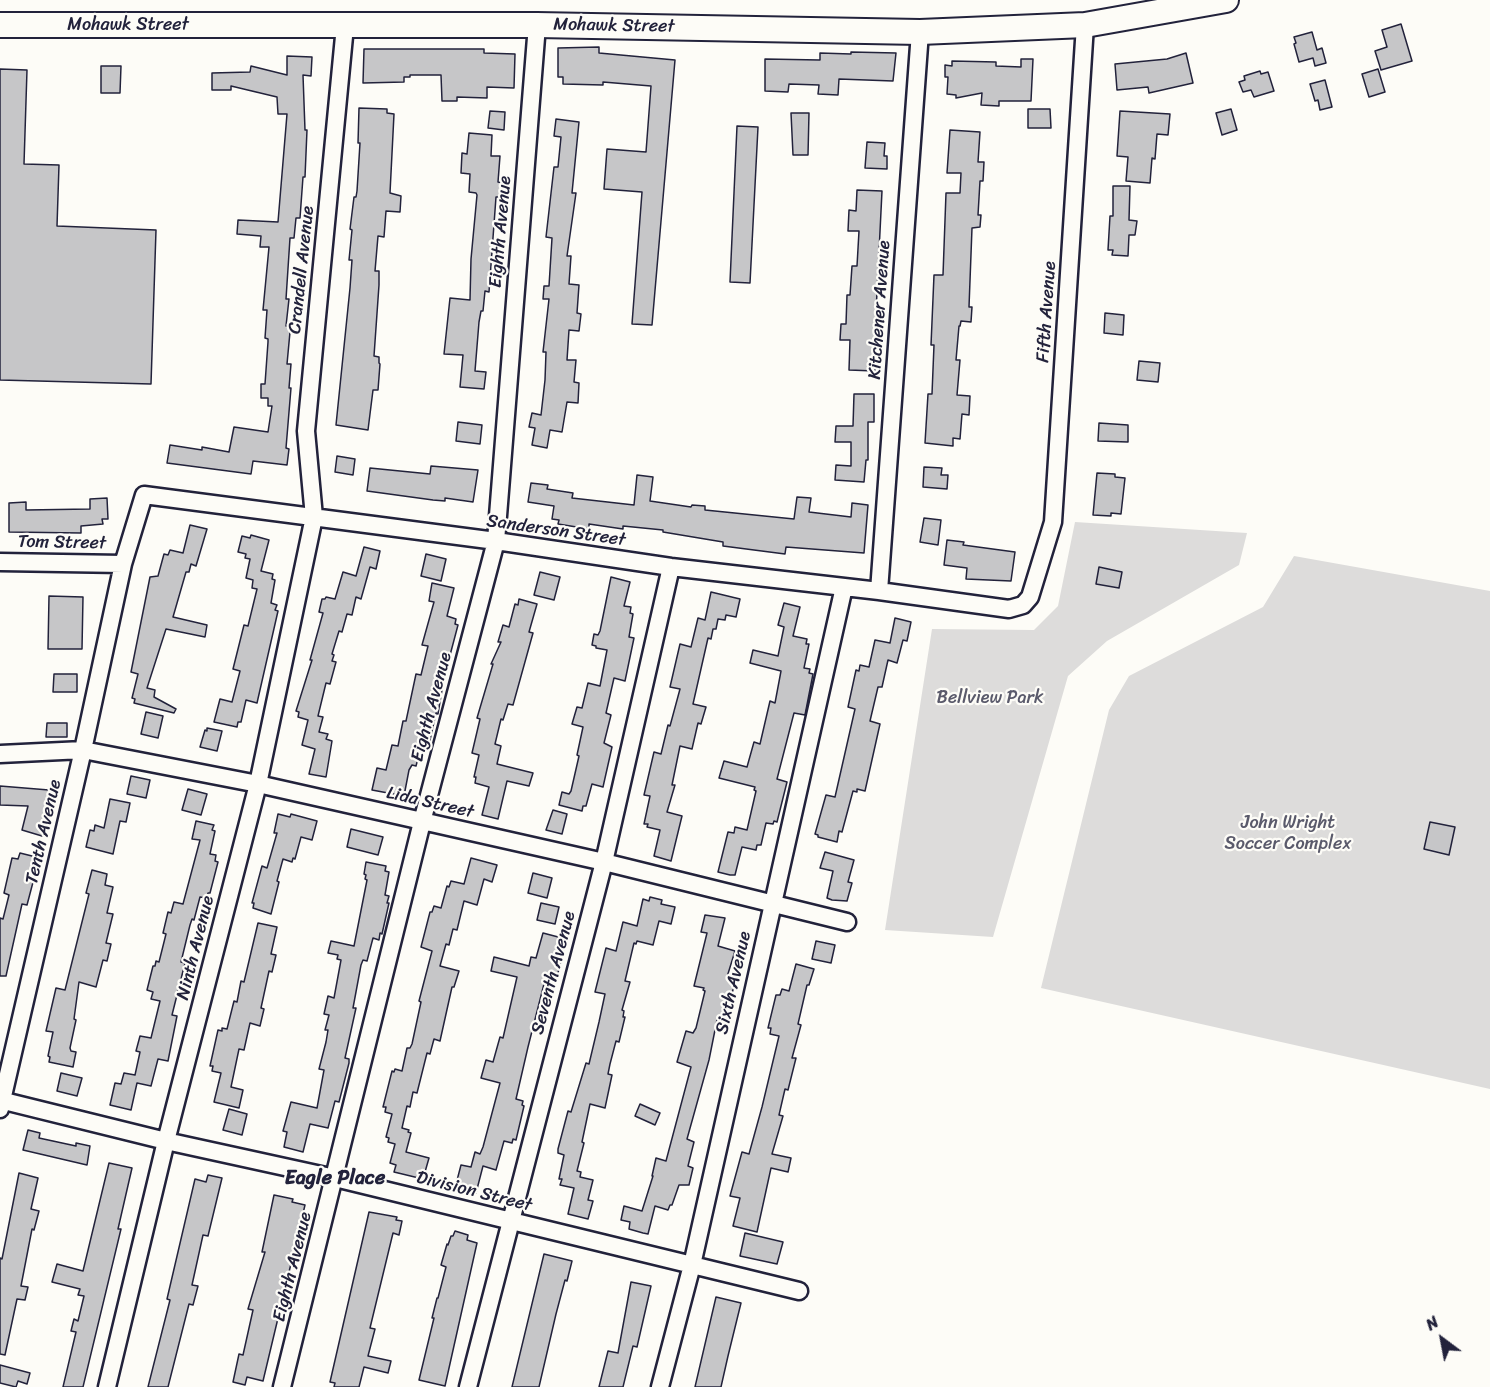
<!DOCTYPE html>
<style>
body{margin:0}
#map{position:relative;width:1490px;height:1387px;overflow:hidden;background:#fdfcf7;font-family:Sriracha,sans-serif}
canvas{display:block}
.north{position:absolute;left:1412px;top:1309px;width:60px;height:60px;-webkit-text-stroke:4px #fdfcf7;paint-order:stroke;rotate:328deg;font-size:16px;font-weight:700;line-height:24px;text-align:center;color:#22223b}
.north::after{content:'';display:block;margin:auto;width:21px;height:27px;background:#22223b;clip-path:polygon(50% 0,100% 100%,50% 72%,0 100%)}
</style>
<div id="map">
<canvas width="1490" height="1387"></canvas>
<div class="north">N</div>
</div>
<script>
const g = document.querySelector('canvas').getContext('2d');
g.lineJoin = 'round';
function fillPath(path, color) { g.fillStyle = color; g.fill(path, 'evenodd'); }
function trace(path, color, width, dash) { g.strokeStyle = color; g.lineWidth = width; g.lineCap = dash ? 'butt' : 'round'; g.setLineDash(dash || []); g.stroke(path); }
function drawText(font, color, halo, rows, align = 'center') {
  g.font = font + ' Sriracha,sans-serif'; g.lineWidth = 4.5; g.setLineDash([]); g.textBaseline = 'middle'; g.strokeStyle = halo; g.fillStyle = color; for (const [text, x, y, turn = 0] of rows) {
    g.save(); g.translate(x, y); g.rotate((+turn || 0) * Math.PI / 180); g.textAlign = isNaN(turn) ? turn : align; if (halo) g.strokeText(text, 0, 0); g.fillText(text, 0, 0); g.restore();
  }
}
fillPath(new Path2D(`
 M1075 522 1247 533 1239 565 1107 641 1068 676 993 937 885 930 932 629 1034 630 1058 606Z
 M1294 556 1490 591V1089L1041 988 1109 710 1129 676 1263 607Z`), '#dddcdb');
const building = new Path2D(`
 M1401 24 1412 61 1381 70 1375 51 1387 47 1382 30Z
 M1312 32 1317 50 1322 48 1326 63 1315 66 1313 58 1299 62 1294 44 1296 43 1294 37Z
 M599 47V53L675 60 652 325 632 324 642 192 604 189 607 149 646 152 651 86 603 82V85L563 84V77H558V48Z
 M364 49H484V53L515 54 514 88 487 87V98L457 97V101H442L441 75H410V77H404V82L363 83Z
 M851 52 896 53 893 81 839 79 838 95 818 94 819 85 789 84 788 92 765 91V59L820 60V53L851 54Z
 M1186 53 1193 83 1149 93 1148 87 1117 90 1115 64 1167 59Z
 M287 56 312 57 311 76 303 75 305 130H307L305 177H303L300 218H296L294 238H290L286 299H289L286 326H289L290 332 287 364H291L289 388H291L286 448 289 449 287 465 253 461 251 474 167 463 170 445 202 450V447L229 452 234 427 268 432 272 406H268V398H261V384H265L268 342V339L265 338 267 310H263L269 247H260L261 236 237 234 238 220 278 222 287 114H278L277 97 231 86V90H212V73L250 72 251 66 287 75Z
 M1021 59H1033L1031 101H999V106L981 105 982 93 956 98V95L947 94 948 77H945V65L952 66V61L996 62V66L1021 67Z
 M101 66H121L120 93H101Z
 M0 69 27 70 24 164 59 165 57 226 156 230 151 384 0 380Z
 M1378 69 1385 92 1369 97 1362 74Z
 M1260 71 1261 74 1268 72 1274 91 1254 97 1251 90 1243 92 1239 82 1245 80 1244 76Z
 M1325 80 1332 107 1320 110 1318 100 1315 101 1310 84Z
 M359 108 387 109V113L394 114 390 193 401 196 400 212 386 211 384 237 378 236 375 271H379V285L374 356 379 357V363L380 364 378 390H373L368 430 336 425 350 288 352 260H349L352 230 350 229 354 197H356L357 191 360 143H358Z
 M1028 109H1050L1051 128H1028Z
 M1231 109 1237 130 1222 135 1216 113Z
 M490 111 505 112 504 130 488 128Z
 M1120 111 1170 114 1168 135 1157 134 1155 159 1152 158 1150 183 1126 181 1128 157 1117 156Z
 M791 113H809L808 155H793Z
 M556 119 579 122 572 193H576L567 256H571L569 284 579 285 577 313 581 314 579 331 569 330 567 360H576L574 382 579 383 578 403 567 402 562 432 550 430 547 448 532 445 535 428 529 427 532 413 541 415 545 380 546 352H543L549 299H543L544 286H549L552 238 546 237 554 167H558L561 137 554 136Z
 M737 126 758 127 750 283 730 282Z
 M950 130 980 132 978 162H984L983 181H980L978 215H981L980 227 972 228 969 307H972L971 322 961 321 960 326H959L956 360H960L957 395 970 396 969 415 962 414 960 439 953 438V446L925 443 928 394H932L934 345H931L934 275H943L946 193H960L961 173H947Z
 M469 133 492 135 491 156H500L498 182 502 183 501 197H496L489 292 485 291 483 311H481L479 322 475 371 486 372 484 389 460 387 463 355 444 354 450 298 470 300 471 259 477 195 476 193 469 192 470 174 461 173 462 153 467 154Z
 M867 142 885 143 884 156H887V169L865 168Z
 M1113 186H1130L1129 220 1137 221 1135 235H1129L1128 256 1112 255 1113 250H1108L1110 216H1113Z
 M857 190 882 191 874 353H876L875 371 849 370 850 340H840L841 324H846L847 295H850L852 266H857L859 231H848L849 210 856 211Z
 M1105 313 1124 315 1123 335 1104 333Z
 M1139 361 1160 363 1158 382 1137 380Z
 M854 394H874V422H868V460H866L864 482 835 480 836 465 851 466V442H835L836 426H853Z
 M458 422 482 425 480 444 456 441Z
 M1099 423 1128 425V442L1098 441Z
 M337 456 355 459 353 475 335 472Z
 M431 466 478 470 473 502 445 498V501L433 500 367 491 370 468 430 474Z
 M924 467 942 468 941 475H948L947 489 923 487Z
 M1097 473 1115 474V477L1125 478 1121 514 1111 513V516L1093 515Z
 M637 475 653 477 650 501 691 507 692 505 705 506V510L794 519 797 497 811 498 809 512 851 517 852 503 868 505 864 553 786 547 785 554 723 546V542L663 532V530L623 526V529L589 524V529L558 524 559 520 552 519 554 506 528 502 531 483 548 485 547 489 573 493 572 498 634 505Z
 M107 498 108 519H102L103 524 81 526V533L9 532V503L26 502V510L90 509V499Z
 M924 518 941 520 938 545 920 542Z
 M190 525 207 529 196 566 191 564 189 572H186L173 617 207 625 205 637 166 629 147 688 155 690 154 697 176 709 174 713 134 703 135 699 132 698 138 674 131 672 150 577 158 576 164 554 168 555 170 550 183 553Z
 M251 535 269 540 261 571 273 574 272 579 275 580 271 603 277 605 275 610 278 611 257 703 246 700 241 722H238L237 727 214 722 220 699 232 702 240 671 233 669 244 625 248 626 257 589 252 588 253 580 246 578 250 559 245 558 246 554 238 552 242 536 250 538Z
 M947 540 964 542 963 545 1015 552 1011 581 966 579 967 568 944 565Z
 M364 547 380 551 376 569 370 567 361 599 356 597 352 615 347 614 342 632 339 631 332 654 334 655 332 661 336 662 330 684 326 683 318 716 323 717 319 732 328 734 326 739 332 741 326 777 309 774 315 749 302 745 308 720 298 717 299 712 296 711 312 660H310L323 613 319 612 322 599H325L326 597 335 599 343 572 356 576Z
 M426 554 446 559 441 581 421 576Z
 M1099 567 1122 572 1119 588 1096 584Z
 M540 572 560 577 554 600 534 595Z
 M611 577 630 582 624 606 631 607 630 613 633 614 629 637 634 638 625 681 614 678 606 713 611 715 604 743 612 747 603 787 592 784 586 806H583L582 811 559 805 562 792 569 794 571 791 579 756 577 755 583 727 572 724 577 707 582 708 588 683 600 686 607 650 596 648V646L592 645 594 634 598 635 600 631Z
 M432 583 454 588 447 616 456 619 455 624 458 625 444 678 438 714 436 713 430 740 427 739 426 744 422 743 416 766 412 765 409 770 404 796 372 790 377 768 386 770 392 745 398 746 403 721H406L416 674 421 675 428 646 422 645 434 602 429 601Z
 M711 592 740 599 736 617 726 615 725 620 718 619 716 629H713L711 639 708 638 693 704 706 707 701 724 698 723 692 749 680 746 672 785H675L667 812 682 816 671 861 654 856 660 830 647 827 648 824H644L650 796 644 795 654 752 661 754 668 725 670 726 680 689 670 687 680 644 691 647 698 618 705 620Z
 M49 596 83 597 82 649H48Z
 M519 599 537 604 529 632 533 633 513 705 508 704 503 720 501 719 495 744 501 746 497 764 533 773 529 786 507 781 498 819 482 815 489 787 475 783 476 777H474L479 755 472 753 480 719 477 718 493 664H491L501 642H498L503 625 509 627 515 604 518 605Z
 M784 603 800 607 793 636 807 639 806 644H809L804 668 810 669 809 673 813 674 805 715 794 713 777 779 787 782 777 822 774 821 773 824 766 823 761 845H757L756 850 742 847 735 875H730L718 872 728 832 734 833 735 827 747 830 756 791 754 790 755 787 719 778 724 761 747 767 754 742 760 744 770 701 775 703 781 671 750 663 753 650 778 656 784 627 778 625Z
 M895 618 911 622 907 641 903 640 897 663 888 660 882 687H878L870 721 880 724 865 791 857 789V792L853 791 842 832 839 831 837 842 818 837V835L815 834 826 795 835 797 855 709 848 707 856 670 859 671 860 665 869 667 875 640 890 643Z
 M54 674H77V692H53Z
 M146 712 163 716 158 738 141 734Z
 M47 723H67V737H46Z
 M207 728 222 731 217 751 200 747 205 730 207 731Z
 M131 776 150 780 146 798 127 794Z
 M0 786 49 790 47 815 42 836 22 830 28 806 0 805Z
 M188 789 207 794 201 815 182 810Z
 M110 799 130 803 126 822 120 821 113 854 86 847 90 830 94 831 95 825 104 828Z
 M553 810 567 814 562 834 546 830Z
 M278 814 290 817 291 814 317 821 312 840 301 837 295 859 293 858 292 862 283 859 277 881 279 882 271 914 253 908 254 903H252L262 866 267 868 277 833H274Z
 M196 821 214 825 212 830 215 831 210 854 216 855 215 861 218 862 210 893H208L206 898 200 897 194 920 192 919 190 925 181 962 185 963 172 1015 177 1016 168 1061 158 1059 151 1086 137 1083 131 1110 110 1105 115 1083 121 1084 124 1073 135 1075 140 1052 136 1051 140 1036 151 1038 160 1001 151 999 153 992 147 990 153 966H155L156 961 159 962 166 934 163 933 168 912 171 913 174 902 183 904 200 840 192 839Z
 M1430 822 1455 827 1449 855 1424 849Z
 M351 829 383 837 378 855 347 847Z
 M825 852 854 860 848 882 852 883 847 901 832 900 827 898 833 871 820 868Z
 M20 853 36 857 34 866 37 867 27 905 22 904 6 976H0V918L3 919 9 895 4 893 12 858 18 859Z
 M471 858 497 865 492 882 484 879 477 905 464 901 457 930 453 929 449 945 446 944 440 966 459 971 454 987H452L440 1041 434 1039 430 1054 427 1053 417 1093 413 1092 410 1107 407 1106 402 1128 409 1130 408 1132 411 1133 406 1152 429 1158 423 1179 394 1172 396 1165 390 1163 395 1144 388 1142 389 1138 386 1137 392 1114 385 1112 386 1107H383L392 1071 394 1072 395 1069 402 1071 407 1048H410L412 1044 421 1002 419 1001 432 951 421 947 430 912H432L434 906 441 908 447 886 449 887 451 881 464 884Z
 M366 862 386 866 385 871 389 872 385 895 389 896 387 903H389L382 934 380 933 379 940 373 938 367 961 363 960 361 965 353 1008H356L345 1058 349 1059V1063L339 1102 335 1101 328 1128 310 1124 303 1152 284 1147 287 1132 283 1131 291 1102 317 1108 324 1070 319 1069 326 1042 328 1030H325L329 1015 324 1014 328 996 334 998 341 960 337 959 338 955 328 953 331 941 354 946 367 880 365 879 366 875 364 874Z
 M92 870 107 874 105 885 113 887 107 913 113 914 106 943 111 944 107 961 103 960 96 987 79 982 74 1019 76 1020 70 1048 71 1051 76 1052 73 1067 49 1062 50 1057 48 1056 53 1032 46 1031 56 988 65 990 89 894 86 893Z
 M533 873 552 878 547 898 528 893Z
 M650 897 662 900 661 904 675 907 671 924 659 921 653 945 637 941 636 944 634 943 625 981 630 982 622 1010 624 1011 623 1017H625L619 1042 616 1041 610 1064 608 1074 612 1075 605 1108 590 1104 582 1142 584 1143 577 1171 581 1172 580 1177 593 1180 588 1200 593 1201 588 1219 568 1214 574 1188 560 1185 562 1179H559L564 1155 558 1153V1149L568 1111 571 1112 586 1063 589 1064 599 1022 605 994 595 992 606 948 616 951 623 922 637 926 643 899 649 901Z
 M541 903 559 907 555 924 537 920Z
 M705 915 725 918 718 946 735 951 727 977 736 979 724 1022 717 1020 709 1060 687 1139 694 1142 688 1166 693 1168 689 1185H679L672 1205H670L668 1210 655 1206 648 1234 643 1233 629 1229 630 1222 621 1220 624 1206 642 1211 653 1176H652L656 1158 666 1161 691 1067 677 1062 686 1031 693 1033 696 1028 705 991 703 990 704 988 694 986 707 933 701 932Z
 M258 923 277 927 271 954 276 955 272 972 269 971 261 1008 264 1009 260 1026 250 1023 244 1050 239 1049 231 1087 243 1090 239 1108 214 1102 221 1073 212 1071 213 1066H210L218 1030 222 1031V1028L227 1029 234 1001 237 1002 241 981 244 982Z
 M543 933 562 938 561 942 565 944 557 977 554 976 553 982 545 980 528 1047 516 1099 523 1101 522 1105 524 1106 516 1140 513 1139 512 1143 504 1141 496 1170 483 1166 476 1193 455 1188 461 1165 471 1167 475 1152 480 1154 483 1147 500 1083 481 1078 486 1060 493 1062 500 1037 503 1038 517 977 491 971 494 957 529 966 531 957 536 958Z
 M816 941 835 945 831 963 812 959Z
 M796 964 814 969 809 985H807L798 1024 801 1025 792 1058H796L788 1090 785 1089 779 1115 783 1116 772 1154 791 1158 788 1172 771 1168 757 1232 733 1226 740 1198 730 1196 742 1152 749 1154 762 1107 779 1036 770 1034 771 1028H768L776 995H780L782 989 789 991Z
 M61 1073 82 1078 77 1096 57 1091Z
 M640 1104 660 1113 655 1125 635 1116Z
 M229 1109 247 1114 242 1135 223 1130Z
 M28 1130 40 1133 39 1138 76 1146V1143L90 1146 87 1165 23 1150Z
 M109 1163 132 1168 118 1229H121L83 1387H63L76 1332 71 1331 74 1319 78 1321 84 1296 78 1295 80 1289 52 1282 57 1264 83 1271Z
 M19 1173 38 1178 31 1209 39 1211 34 1230 32 1229 21 1286 28 1287 25 1300 17 1299 5 1355 0 1354V1258L2 1259Z
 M208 1175 222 1178 208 1236 203 1235 192 1285 198 1286 193 1305 189 1304 168 1387H148L170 1300 167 1299 195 1179 206 1182Z
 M274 1195 293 1199 292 1202 305 1205 263 1381 247 1377 245 1385 233 1382 239 1354 243 1355 253 1310 248 1309 265 1252H262Z
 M369 1212 397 1217 396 1220 402 1221 399 1235 393 1233 370 1328 375 1329 368 1356 391 1361 388 1373 364 1367 359 1387H334L335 1383 330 1382Z
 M455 1231 468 1235 467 1240 477 1243 445 1386 419 1380 434 1318H432L437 1298H438L446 1267 441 1265 447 1244 448 1245 451 1236H453Z
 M745 1233 783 1242 777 1264 740 1256Z
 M544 1254 572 1261 567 1281 565 1280 556 1314 539 1387H512Z
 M631 1282 651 1286 637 1347 633 1346 623 1387H599L608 1351 618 1353Z
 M716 1297 741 1303 728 1356 721 1387H695Z
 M0 1365 30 1373 27 1384 18 1381 16 1387 0 1383Z`);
fillPath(building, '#c6c6c8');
trace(building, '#22223b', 1.5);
const street = new Path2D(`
 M0 562 123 564
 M879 591 920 32
 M0 754 83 750 258 784 604 862 847 922
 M0 1100 166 1141 335 1178 799 1291
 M0 1109 83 750 123 564 144 495 496 541 671 567 879 591 1009 609 1023 605 1030 597 1053 522 1085 25
 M107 1387 166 1141 258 784 314 517 306 431 345 26
 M282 1387 422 822 496 541 537 25
 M468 1387 604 862 671 567
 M660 1387 692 1265 844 587`);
const secondary = new Path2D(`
 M0 25H537L920 32 1085 25 1226 0`);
trace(street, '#22223b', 21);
trace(secondary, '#22223b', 28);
trace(street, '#fdfcf7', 16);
trace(secondary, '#fdfcf7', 24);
drawText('18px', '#22223b', '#fdfcf7', [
 ["Mohawk Street",128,25],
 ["Mohawk Street",614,26,1],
 ["Eighth Avenue",501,232,-85],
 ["Crandell Avenue",302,270,-84],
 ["Kitchener Avenue",880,310,-86],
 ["Fifth Avenue",1047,312,-86],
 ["Sanderson Street",556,531,8],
 ["Tom Street",62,543,1],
 ["Eighth Avenue",432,707,-75],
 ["Lida Street",430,803,13],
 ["Tenth Avenue",44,832,-77],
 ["Ninth Avenue",196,948,-76],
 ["Seventh Avenue",554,973,-75],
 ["Sixth Avenue",734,983,-77],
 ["Division Street",474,1192,14],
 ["Eighth Avenue",293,1267,-76]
]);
drawText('18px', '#5a5a6b', '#fdfcf7', [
 ["Bellview Park",990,698],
 ["John Wright",1288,823],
 ["Soccer Complex",1288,844]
]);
drawText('bold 20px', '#22223b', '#fdfcf7', [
 ["Eagle Place",335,1179]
]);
</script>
